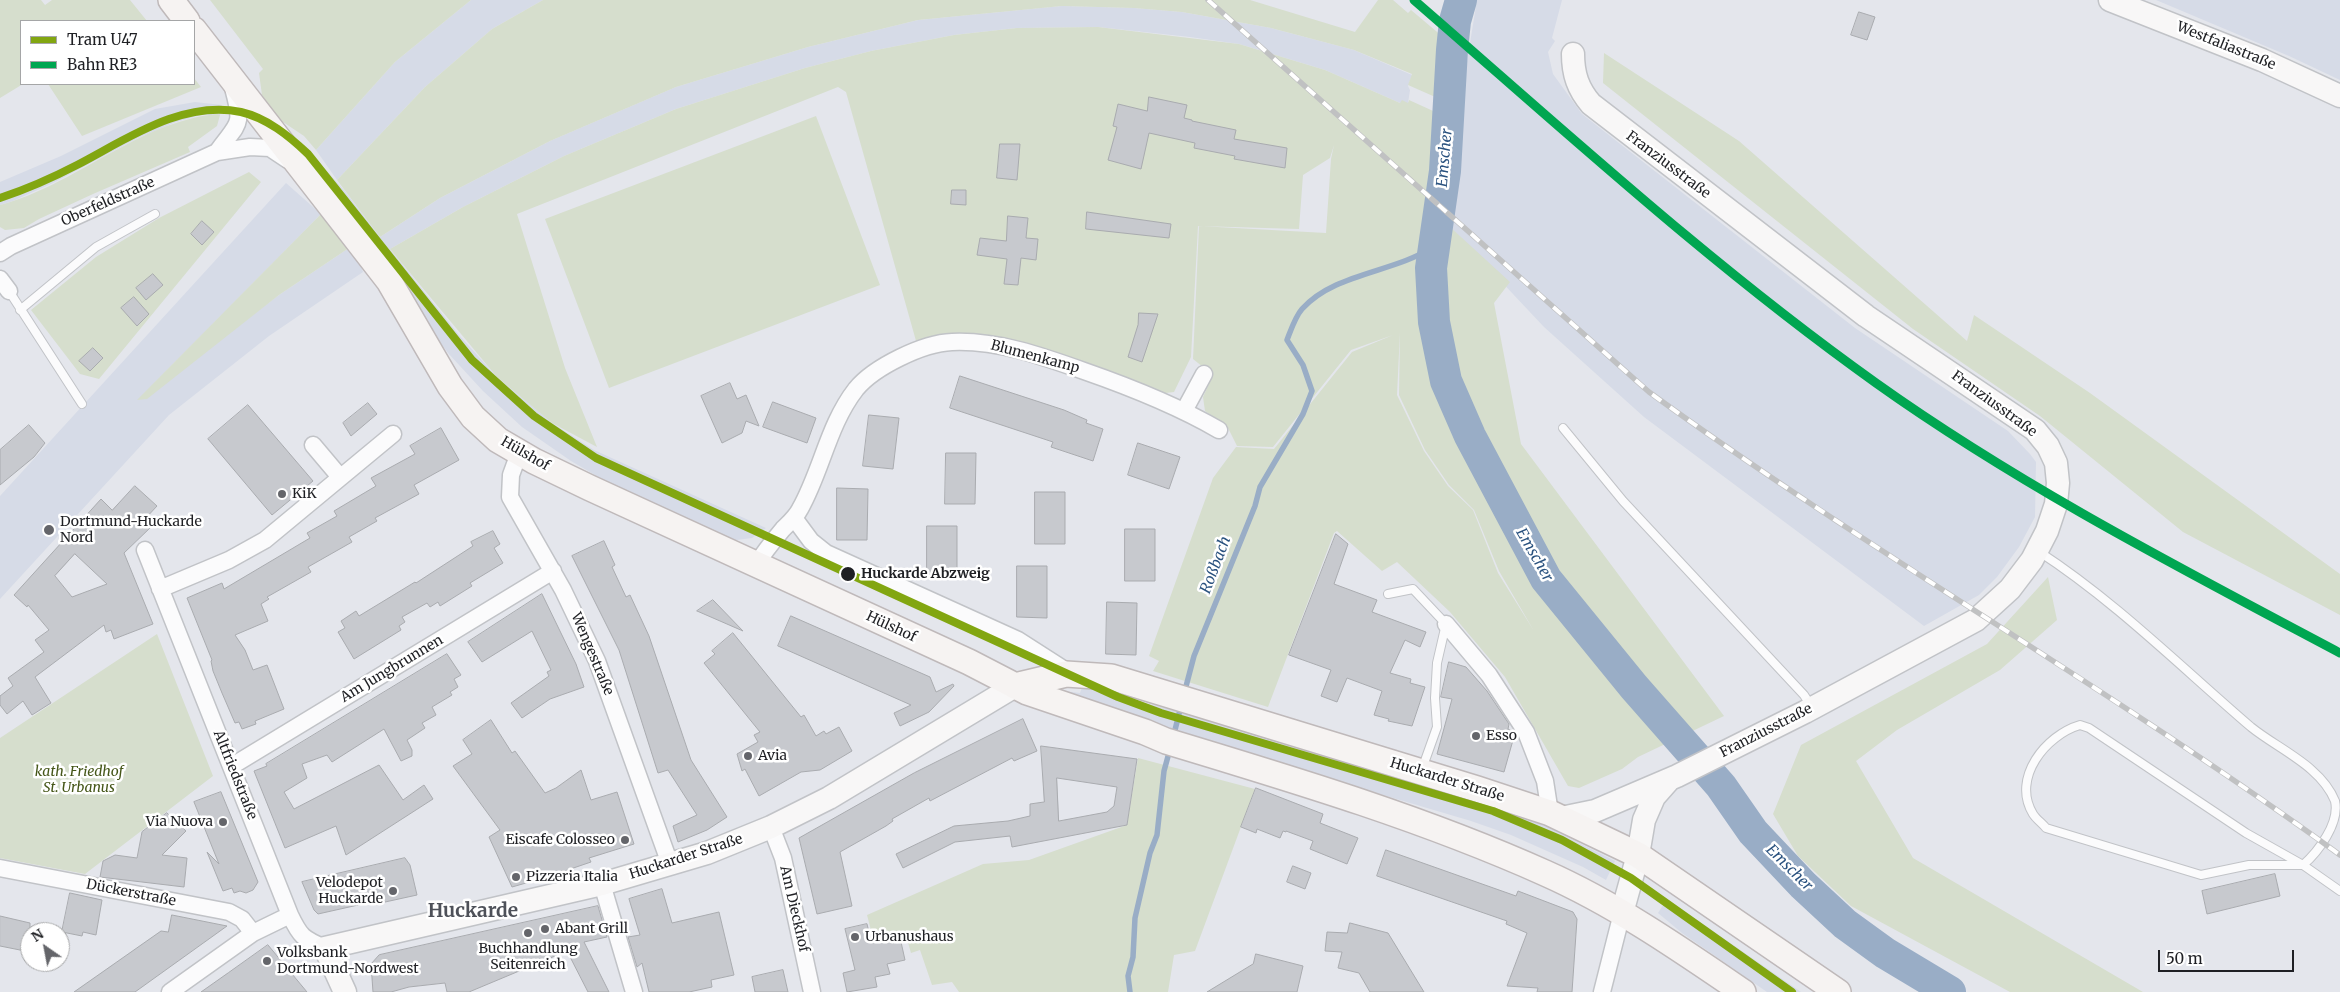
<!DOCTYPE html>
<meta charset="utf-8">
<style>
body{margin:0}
#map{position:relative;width:2340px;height:992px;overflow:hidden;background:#e4e6ec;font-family:Merriweather,serif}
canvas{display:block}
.legend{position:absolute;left:20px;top:20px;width:175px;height:65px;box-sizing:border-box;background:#fff;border:1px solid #a5a6a7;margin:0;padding:6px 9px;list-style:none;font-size:15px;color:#1f2024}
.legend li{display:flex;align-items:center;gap:10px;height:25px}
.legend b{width:25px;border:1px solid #a5a6a7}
.north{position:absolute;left:20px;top:922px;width:50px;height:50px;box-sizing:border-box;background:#fff;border:1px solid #a5a6a7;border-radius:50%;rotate:327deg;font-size:14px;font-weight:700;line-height:20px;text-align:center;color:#1f2024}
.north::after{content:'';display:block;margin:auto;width:18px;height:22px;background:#64656a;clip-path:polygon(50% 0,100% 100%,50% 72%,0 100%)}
.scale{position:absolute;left:2158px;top:950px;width:136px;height:22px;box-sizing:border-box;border:2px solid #1f2024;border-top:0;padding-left:6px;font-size:15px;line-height:18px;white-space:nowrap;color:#1f2024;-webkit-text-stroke:4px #fff;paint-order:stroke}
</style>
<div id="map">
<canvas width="2340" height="992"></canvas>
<ul class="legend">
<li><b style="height:6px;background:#82a611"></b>Tram U47</li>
<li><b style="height:6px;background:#00a651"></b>Bahn RE3</li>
</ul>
<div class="north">N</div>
<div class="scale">50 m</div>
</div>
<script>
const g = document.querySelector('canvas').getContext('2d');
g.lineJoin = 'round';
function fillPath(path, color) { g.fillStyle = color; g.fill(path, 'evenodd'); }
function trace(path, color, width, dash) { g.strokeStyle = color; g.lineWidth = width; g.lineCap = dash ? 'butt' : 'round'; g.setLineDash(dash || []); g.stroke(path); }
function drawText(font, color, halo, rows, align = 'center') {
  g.font = font + ' Merriweather,serif'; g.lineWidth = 5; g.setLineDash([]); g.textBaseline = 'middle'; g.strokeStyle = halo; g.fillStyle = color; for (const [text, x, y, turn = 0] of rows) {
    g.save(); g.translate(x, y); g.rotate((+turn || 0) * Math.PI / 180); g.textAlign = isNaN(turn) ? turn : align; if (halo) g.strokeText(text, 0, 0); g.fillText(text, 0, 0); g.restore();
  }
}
fillPath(new Path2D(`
 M471 0H543L492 29 425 87 337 180 316 150 395 62Z
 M1477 0H1562L1552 38 1555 41 1548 52 1553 74 1582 114 1855 328 2008 431 2030 454 2036 462 2035 517 2019 547 1997 577 1979 595 1924 626 1644 417 1544 327 1449 226 1465 74Z
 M2156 0H2340V80L2289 56Z
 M1062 6 1134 8 1182 12 1271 28 1354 50 1412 75 1408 86 1410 90 1408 103H1400L1325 70 1239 44 1190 37 1098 27 1017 28 954 35 871 51 805 68 676 109 564 156 463 207 390 249 459 335 497 377 552 423 594 450 766 528 752 538 729 541 626 493 571 461 522 427 483 391 448 353 280 126 305 147 344 190 380 237 440 198 550 141 676 87 808 47 918 20Z
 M195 102 222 105 220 115H201L176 122 138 138 53 183 13 201 0 205V182L61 156 155 109Z
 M286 183 321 214 138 400 279 295 349 248 361 266 363 272 269 336 169 415 0 599V496Z
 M1098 684 1141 702 1249 729 1529 818 1615 861 1606 880 1583 867 1511 835 1471 821 1059 699 1056 690 1080 693 1083 685Z
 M1667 899 1801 992H1767L1682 933 1658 913Z`), '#d6dbe7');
fillPath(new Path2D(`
 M0 0H41L45 5 52 0H130L147 21H21L23 84 0 98Z
 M210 0H471L395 62 316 150 304 136 277 118 262 95 259 73 263 69Z
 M543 0H1250L1355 32 1378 0H1393L1408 13 1411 10 1449 42 1442 100 1408 85 1412 74 1354 50 1271 28 1182 12 1134 8 1062 6 918 20 808 47 676 87 550 141 440 198 380 237 337 180 425 87 492 29Z
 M1098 27 1239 44 1325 70 1400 103 1402 100 1408 103 1409 100 1442 115 1429 212 1449 226 1510 282 1494 303 1521 444 1724 716 1638 757 1622 769 1579 788 1568 786 1505 677 1450 612 1397 562 1382 571 1337 531 1334 533 1268 707 1153 671 1159 661 1149 656 1213 478 1236 447 1274 449 1352 352 1393 335 1351 350 1273 447 1237 446 1227 426 1205 411 1203 397 1213 375 1193 359 1199 226 1326 233 1331 159 1334 145 1330 158 1303 175 1299 229 1198 226 1191 357 1174 392 1149 395 1023 351 918 348 846 92 838 87 517 214 565 368 597 447 552 423 497 377 390 249 463 207 564 156 676 109 805 68 871 51 954 35 1017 28ZM1400 332 1399 395 1425 450 1449 485 1474 510 1499 571 1534 631 1498 573 1473 510 1448 486 1424 451 1397 395Z
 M1604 53 1739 141 1967 341 1974 315 2090 393 2340 574V615L2183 532 2040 416 1913 329 1603 83Z
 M194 78 201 87 82 136 48 84H194Z
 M217 114 220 115 217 126 188 147 190 152 93 194 39 219 24 228 5 230 0 227V205C76 185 137 122 217 114Z
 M816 116 880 285 609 388 545 219Z
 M249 172 261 182 99 379 80 374 31 310 96 257 159 218Z
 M321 214 349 248 279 295 147 399 137 400Z
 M2048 577 2057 620 2000 670 1897 730 1856 761 1913 858 2143 992H2010L1851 906 1798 856 1773 814 1801 745 1987 644Z
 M157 634 213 776 85 874 0 858V738Z
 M1138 758 1255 789 1195 951 1174 955 1168 992H959L952 982 932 985 920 950 911 953 905 932 873 938 867 915 983 864 1029 860 1127 825Z`), '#d6decd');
trace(new Path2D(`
 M1184 694 1194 656 1255 506 1260 487 1303 414 1312 391 1303 365 1287 340C1291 330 1295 317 1302 309 1334 273 1393 273 1433 247
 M1173 738 1181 706
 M1130 992 1128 976 1133 957 1135 918 1150 853 1157 835 1164 771 1170 749`), '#99adc6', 5.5);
trace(new Path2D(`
 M1461 0 1455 21 1452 50 1445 171 1431 268 1434 322 1446 381 1470 436 1546 579 1634 687 1721 786 1753 832 1803 885 1845 924 1885 953 1950 992`), '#99adc6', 32);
const building = new Path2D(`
 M1859 12 1875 17 1867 40 1851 35Z
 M1149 97 1187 105 1184 118 1192 120V121L1236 130 1234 139 1287 148 1285 168 1234 159 1235 156 1194 148 1195 143 1149 133 1141 169 1108 160 1117 127 1113 126 1118 104 1147 111Z
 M1000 144H1020L1017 180 997 178Z
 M952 190H966V205L951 204Z
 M1087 212 1171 224 1169 238 1086 229Z
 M1008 216 1028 218 1026 238 1038 239 1036 260 1021 258 1018 285 1004 284 1007 259 977 255 980 238 1006 241Z
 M202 221 214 232 202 245 191 234Z
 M153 274 163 285 146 300 136 288Z
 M134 297 149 314 137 326 121 308Z
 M1139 313 1158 314 1142 362 1128 357 1138 325Z
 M93 348 103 358 90 371 79 361Z
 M960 376 1064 410 1087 420 1086 423 1103 429 1093 461 1051 447 1053 442 950 408Z
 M730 383 737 399 746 395 759 426 746 421 742 433 722 443 701 396Z
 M773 402 816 418 807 443 763 427Z
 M368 403 377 414 351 436 343 423Z
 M248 405 313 481 272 515 208 439Z
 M869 415 899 418 893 469 863 466Z
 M29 425 45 443 34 457 0 485V450Z
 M441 428 459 460 414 485 419 494 375 518 377 521 349 537 352 542 308 567 311 572 267 597 269 599 261 604 268 621 235 635 245 650 253 670 267 665 284 709 255 721 256 724 242 729 239 722 235 723 222 693 213 671 211 661 212 660 187 598 222 583 224 589 310 538 307 533 337 516 334 511 376 486 371 478 415 454 410 446Z
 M1138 443 1180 457 1169 489 1128 475Z
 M946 453H976L975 504H945Z
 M135 486 157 506 144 520 151 527 124 553 153 624 114 639 111 630 106 632 104 625 35 677 51 703 32 715 23 701 7 714 0 705V696L13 686 8 678 44 652 35 640 49 630 28 605 27 607 14 595 101 499 112 510ZM75 554 107 584 72 597 55 576Z
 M837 488 868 489 867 540H837Z
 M1035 492H1065V544H1035Z
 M927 526H957V578H927Z
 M1125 529H1155V581H1125Z
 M493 531 500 544 494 548 503 563 470 583 472 586 440 606 438 602 430 607 427 603 402 617 405 622 399 626 401 630 354 659 338 632 345 628 341 621 356 611 359 616 415 582 416 583 473 546 471 542Z
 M1336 534 1348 544 1334 584 1377 600 1372 612 1426 632 1420 647 1405 640 1390 673 1411 679 1410 683 1425 687 1412 726 1388 721 1389 719 1374 715 1382 691 1347 678 1337 702 1321 696 1331 670 1289 655Z
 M604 541 615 565 612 567 626 597 630 595 649 636 691 760 727 817 707 830 678 842 673 826 697 815 668 770 658 773 619 650 572 556Z
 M1017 566H1047V618L1017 617Z
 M542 594 576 664 584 687 550 699 522 718 511 703 549 676 547 672 551 670 532 631 482 662 468 642Z
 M713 600 743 631 697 611Z
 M1107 602 1137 603 1136 655 1106 654Z
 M791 616 930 677 936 692 953 684 954 686 929 712 900 726 894 713 911 705 778 646Z
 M733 633 801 717 804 715 816 736 824 731 826 734 839 727 852 751 820 770 801 772 759 796 745 769 742 771 737 754 758 742 754 735 760 732 704 663 715 654 712 651Z
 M447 654 461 675 454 679 458 687 450 692 452 695 432 707 436 715 422 723 425 728 407 740 412 750V756L401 761 384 729 332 762 327 755 302 764 307 778 284 792 294 809 379 765 403 800 424 785 433 799 346 855 336 826 285 848 254 771 267 766 266 764Z
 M1449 662 1466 667 1487 691 1509 724 1508 729 1515 733 1504 772 1437 754 1452 699 1441 697Z
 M1023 719 1037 751 1014 761 1012 758 930 801 929 798 892 819 893 821 886 826 840 852 852 906 817 914 799 838 914 773Z
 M491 720 512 753 515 751 545 793 556 788 581 770 591 800 617 792 634 844 589 858 591 862 547 877 512 887 489 837 500 830 453 766 472 754 463 740Z
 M1041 746 1137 759 1127 825 1012 847 1010 836 955 842 903 868 896 854 954 826 1008 821 1030 816V804L1044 802ZM1057 778 1117 787 1114 806 1107 812 1059 821Z
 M1256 788 1323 814 1320 823 1358 838 1347 864 1310 849 1313 841 1286 831V832L1283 831 1280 838 1257 829 1256 833 1241 827Z
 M221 792 258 882 253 890 246 893 240 891 234 893 232 888 223 891 207 852 219 864 194 802Z
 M167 813 186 831 162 855 187 858 184 887 100 877 103 861 115 855 137 858 142 832Z
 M1386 850 1516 896 1518 891 1573 912 1577 919 1572 992H1537L1538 988 1507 986 1527 933 1506 924 1507 921 1377 876Z
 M405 858 410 865 417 895 376 904V901L318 914 314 910 302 882Z
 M1293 866 1311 873 1305 889 1287 882Z
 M2275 874 2280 896 2207 914 2202 891Z
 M662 889 672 923 719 912 734 975 711 980 712 987 689 992H649L642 963 637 967 628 937 640 935 629 899Z
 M70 893 102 900 96 935 83 932 82 936 62 932Z
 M598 906 607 937 584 942 609 992H588L567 951 469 992H447L445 983 409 987 391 992H373L371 964 379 955Z
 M172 915 227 926 135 992H74L161 931 168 932Z
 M0 916 30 923V952L0 946Z
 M1350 923 1388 933 1424 992H1370L1359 973 1338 968 1342 952 1325 951 1327 932 1347 933Z
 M867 924 871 940 899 933 905 960 887 964 890 974 875 977 877 987 847 992 843 973 855 970 845 929Z
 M268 945 307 992H201L228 973Z
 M1256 954 1303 966 1297 992H1207L1253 964Z
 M783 970 788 992H755L752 977Z`);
fillPath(building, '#c7c9ce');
trace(building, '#a9abaf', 1);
const lane = new Path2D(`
 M9 291 82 404
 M20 310 96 247 155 214
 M1563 428 1623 501 1804 695 1811 706
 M2038 551C2115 601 2181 667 2251 727 2278 749 2321 766 2335 801 2340 823 2318 852 2303 865H2249L2201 875 2046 828C2042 823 2036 819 2033 814 2011 778 2046 735 2080 725L2089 728 2246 833 2303 865 2340 891
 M1388 594 1413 589 1446 624 1437 663 1435 698 1437 727 1422 769`);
const street = new Path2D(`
 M217 152C238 122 244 128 233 88
 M0 253 11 246 217 152 250 147 270 148 288 160
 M0 279 9 291
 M1184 411 1204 374
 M313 445 340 477
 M519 453 511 475 510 497 563 590 597 661 670 864
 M794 518 811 541 826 553 1018 640 1071 674
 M145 550 290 915C300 936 303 939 325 948
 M756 565C764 552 773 541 783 529 789 523 796 517 800 509 822 470 828 425 856 389 874 367 923 343 952 342 997 340 1042 356 1084 371 1130 387 1176 405 1219 430
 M160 589 229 560 265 540 393 434
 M1446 624 1489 675 1526 732 1545 781 1550 813
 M232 766 553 571
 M771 827 783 858 812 992
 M0 868 229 912 242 919 253 933
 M602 884 634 992
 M170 992 253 933 290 915
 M1602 992 1622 913`);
const secondary = new Path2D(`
 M2110 0 2262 60 2340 96
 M1561 818 1595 811 1677 776 1805 712 1976 620 2010 589 2032 560 2047 531 2056 504 2058 483 2056 463 2048 446 2035 430 1866 316 1591 104C1578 89 1573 74 1573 54
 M1622 913 1638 855 1644 820 1654 797 1669 780
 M345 992 325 948 602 884 707 853 771 827 829 798 1015 686`);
const primary = new Path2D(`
 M171 0 187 21
 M194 30 389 281 450 386 473 417 498 440 534 461 590 488 969 662 1027 692 1145 732 1166 741C1295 780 1422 818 1545 873 1615 904 1680 949 1743 992
 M1015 686 1066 674 1111 677 1477 789 1550 813 1638 855 1838 992`);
trace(lane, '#c1c3c7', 10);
trace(street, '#c1c3c7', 19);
trace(secondary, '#c1c3c7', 25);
trace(primary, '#bfb9ba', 28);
trace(lane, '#fbfbfc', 8);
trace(street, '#fbfbfc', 16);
trace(secondary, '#f8f7f7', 22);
trace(primary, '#f6f3f2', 25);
const rail = new Path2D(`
 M1208 0 1649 392C1874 555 2116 692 2340 855`);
trace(rail, '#c0c1c2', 5.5);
trace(rail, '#fff', 4, [11]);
trace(new Path2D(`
 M1414 0C1565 131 1713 267 1876 383 2022 487 2182 569 2340 653`), '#00a651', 9);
trace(new Path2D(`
 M0 198C27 189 52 178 77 165 127 139 182 100 241 112 267 118 289 136 308 154L472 360 534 416 596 458 1118 697 1161 713 1493 811 1562 840 1631 878 1792 992`), '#82a611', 8);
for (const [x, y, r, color] of [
 [282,494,5,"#64656a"],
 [49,530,6,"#64656a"],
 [848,574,8,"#1f2024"],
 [1476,736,5,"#64656a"],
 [748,756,5,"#64656a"],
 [223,822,5,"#64656a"],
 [625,840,5,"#64656a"],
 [516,877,5,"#64656a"],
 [393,891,5,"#64656a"],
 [545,929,5,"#64656a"],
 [528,933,5,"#64656a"],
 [855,937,5,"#64656a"],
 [267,961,5,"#64656a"]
]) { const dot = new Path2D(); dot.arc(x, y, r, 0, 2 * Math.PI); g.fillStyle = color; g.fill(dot); trace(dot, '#fff', 2); }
drawText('14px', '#1f2024', '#fff', [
 ["Westfaliastraße",2226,46,22],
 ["Franziusstraße",1668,165,37],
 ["Oberfeldstraße",108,202,-24],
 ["Blumenkamp",1035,357,15],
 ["Franziusstraße",1994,404,36],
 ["Hülshof",525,454,30],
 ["Hülshof",891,627,25],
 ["Wengestraße",592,654,67],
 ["Am Jungbrunnen",392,669,-31],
 ["Franziusstraße",1766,731,-27],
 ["Altfriedstraße",235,775,68],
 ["Huckarder Straße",1447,780,17],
 ["Huckarder Straße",686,857,-18],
 ["Dückerstraße",131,893,11],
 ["Am Dieckhof",794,909,77]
]);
drawText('14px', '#1f2024', '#fff', [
 ["KiK",292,494],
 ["Dortmund-Huckarde",60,522],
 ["Nord",60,538],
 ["Esso",1486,736],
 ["Avia",758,756],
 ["Via Nuova",213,822,"right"],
 ["Eiscafe Colosseo",615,840,"right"],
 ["Pizzeria Italia",526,877],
 ["Velodepot",383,883,"right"],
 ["Huckarde",383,899,"right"],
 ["Abant Grill",555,929],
 ["Urbanushaus",865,937],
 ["Buchhandlung",528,949,"center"],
 ["Seitenreich",528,965,"center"],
 ["Volksbank",277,953],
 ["Dortmund-Nordwest",277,969]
], 'left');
drawText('bold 14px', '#1f2024', '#fff', [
 ["Huckarde Abzweig",861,574]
], 'left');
drawText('italic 14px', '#455618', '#fff', [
 ["kath. Friedhof",79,772],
 ["St. Urbanus",79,788]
]);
drawText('italic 15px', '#2a527f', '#fff', [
 ["Emscher",1445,158,-85],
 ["Emscher",1534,555,60],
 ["Roßbach",1216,565,-69],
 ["Emscher",1789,868,45]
]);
drawText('bold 19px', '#4e5159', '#fff', [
 ["Huckarde",473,912]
]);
</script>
